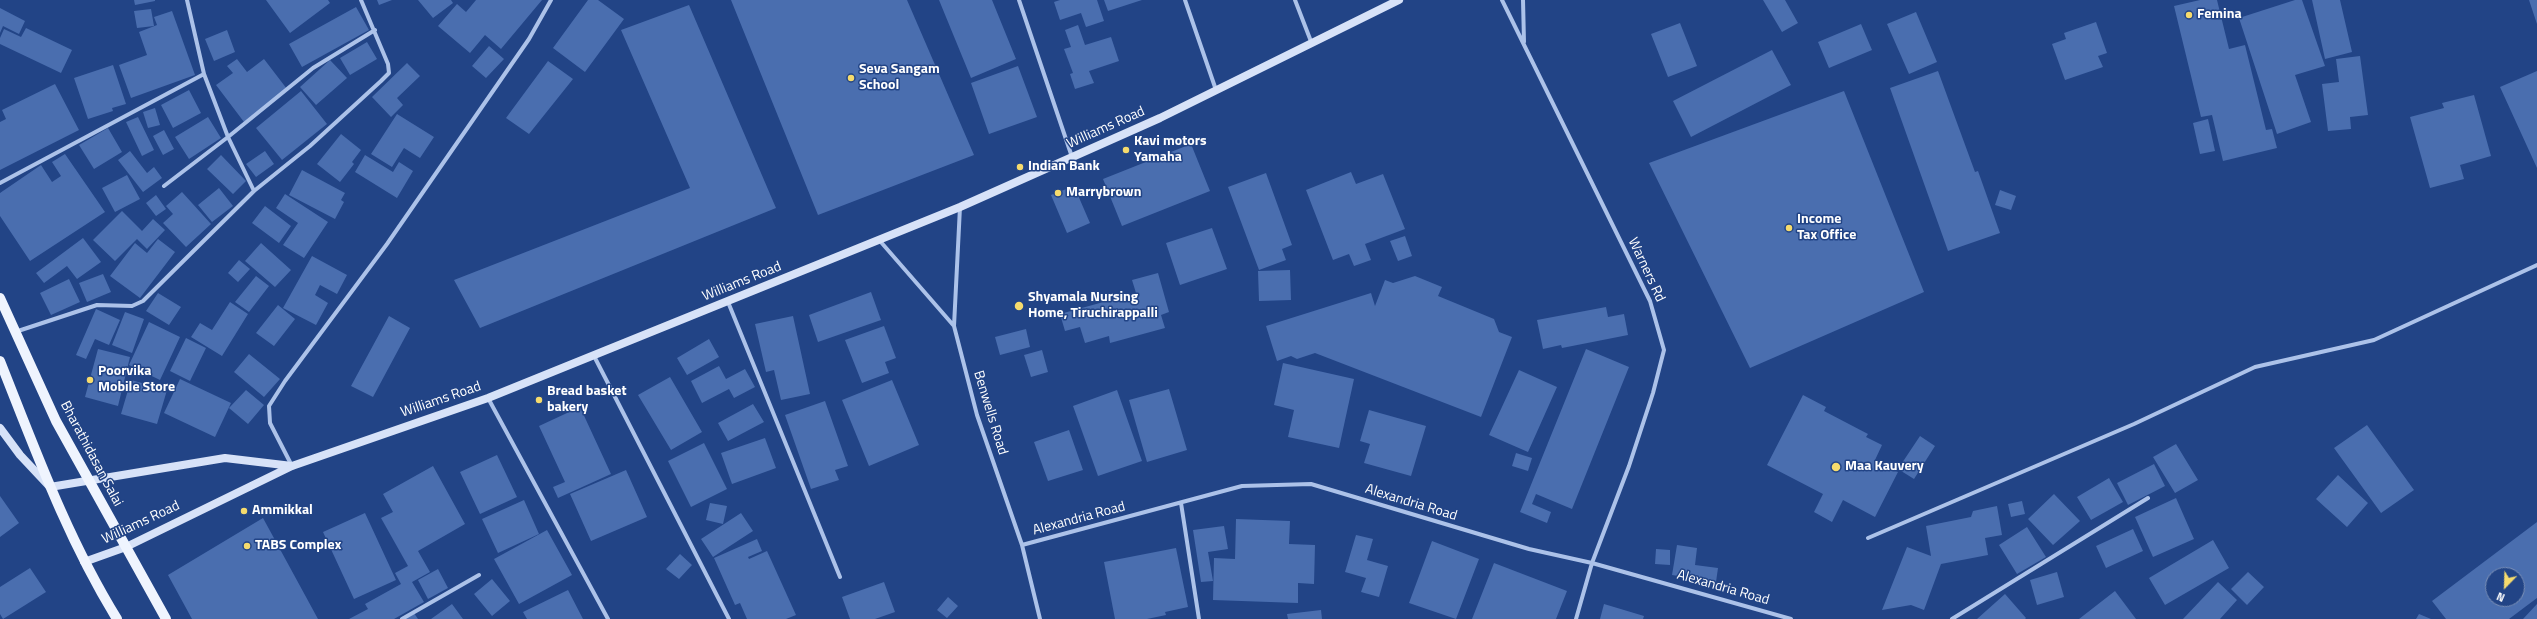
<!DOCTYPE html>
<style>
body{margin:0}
#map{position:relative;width:2537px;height:619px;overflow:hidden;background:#224486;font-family:"Titillium Web",sans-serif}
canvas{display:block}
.north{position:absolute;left:2485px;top:567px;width:40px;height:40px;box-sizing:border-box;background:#224486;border:1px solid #7a8fb6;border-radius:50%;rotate:203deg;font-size:11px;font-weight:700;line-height:16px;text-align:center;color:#fff}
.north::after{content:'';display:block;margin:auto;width:14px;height:18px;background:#f6db6d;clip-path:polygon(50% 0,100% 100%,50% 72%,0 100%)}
</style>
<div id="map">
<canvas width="2537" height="619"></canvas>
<div class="north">N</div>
</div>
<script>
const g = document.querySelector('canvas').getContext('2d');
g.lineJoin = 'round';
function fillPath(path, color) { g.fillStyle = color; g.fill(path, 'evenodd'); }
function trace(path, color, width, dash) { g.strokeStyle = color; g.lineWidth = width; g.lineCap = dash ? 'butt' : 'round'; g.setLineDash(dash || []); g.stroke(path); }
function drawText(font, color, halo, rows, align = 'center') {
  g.font = font + ' "Titillium Web",sans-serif'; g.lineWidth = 3; g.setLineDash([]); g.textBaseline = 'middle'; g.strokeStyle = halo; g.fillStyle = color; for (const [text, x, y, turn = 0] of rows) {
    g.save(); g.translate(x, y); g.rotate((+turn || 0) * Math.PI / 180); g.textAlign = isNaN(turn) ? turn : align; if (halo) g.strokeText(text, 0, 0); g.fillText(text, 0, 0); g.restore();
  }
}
fillPath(new Path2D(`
 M134 0H155V1L135 5Z
 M266 0H328L330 3 290 33Z
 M377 0H392L379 5Z
 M418 0H451L453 3 433 18Z
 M476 0H542L501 49 485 35 470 53 438 26 457 4 466 12Z
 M588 0H598L624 19 585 72 553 48Z
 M731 0H907L974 155 818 215Z
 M939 0H992L1016 59 971 78Z
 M1060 0H1097L1104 21 1086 27 1081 13 1060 20 1054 2Z
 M1104 0H1142L1108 11Z
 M1763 0H1785L1798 23 1782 32Z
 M2200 0H2217L2229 49 2245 45 2266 130 2272 129 2277 148 2223 161 2212 115 2201 117 2174 6Z
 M2295 0H2302L2325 66 2295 75 2311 122 2277 134 2239 18Z
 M2312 0H2340L2352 52 2325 59Z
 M2529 0H2537V24Z
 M689 5 776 208 480 328 454 280 690 188 621 30Z
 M356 7 369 30 302 67 289 44Z
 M0 8 25 21 19 34 3 26 0 33Z
 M151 9 154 26 137 28 134 11Z
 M172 11 195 75 131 98 119 65 147 55 139 32 157 25 154 17Z
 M1916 12 1937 62 1909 74 1887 24Z
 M2096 22 2107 53 2098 56 2103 67 2065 80 2052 44 2066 39 2064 33Z
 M1680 23 1697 66 1668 77 1651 34Z
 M1861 24 1872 50 1829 68 1818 42Z
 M1078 25 1085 45 1111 37 1119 61 1089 71 1094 83 1075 89 1070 74 1073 73 1064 49 1071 47 1065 30Z
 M26 28 72 50 61 73 0 44V38L4 29 21 37Z
 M227 30 235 52 214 61 205 39Z
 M367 42 377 59 350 75 340 58Z
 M489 46 504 59 486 78 472 66Z
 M1772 50 1791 85 1691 137 1673 101Z
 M2360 56 2368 115 2350 117 2351 129 2328 131 2322 84 2339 82 2336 59Z
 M237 59 247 72 264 59 287 89 244 122 216 85 233 73 227 66Z
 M330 60 347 78 316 105 300 87Z
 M548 61 573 79 529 134 506 118Z
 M407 63 420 76 397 98 403 105 391 117 372 97Z
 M113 65 126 104 112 108 113 111 88 119 74 78Z
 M1018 66 1037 117 989 134 971 83Z
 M1938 71 1975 172 1978 171 2000 233 1948 251 1890 88Z
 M2537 71V168L2500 87Z
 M55 84 79 130 0 170V122L6 119 2 110Z
 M189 90 201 113 173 128 161 105Z
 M301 91 327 124 282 160 256 128Z
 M1844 91 1924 292 1750 368 1649 163Z
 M2474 95 2491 156 2460 165 2464 179 2430 188 2410 117 2444 108 2442 103Z
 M155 108 160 125 148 128 143 112Z
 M397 114 434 137 420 158 404 148 392 167 371 154Z
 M138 117 154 150 142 156 126 122Z
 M208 117 221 138 189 159 175 137Z
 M2208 119 2215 151 2200 154 2193 123Z
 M108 128 122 152 94 169 79 145Z
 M164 130 174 149 163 155 153 136Z
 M341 134 361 150 352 162 354 164 340 182 317 164Z
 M1191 144 1210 191 1122 226 1103 179Z
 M130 151 147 173 154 167 162 178 143 192 118 160Z
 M265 151 274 164 256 177 246 164Z
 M65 154 105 212 30 261 0 216V193L41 165 52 182 61 176 52 162Z
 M221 155 246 181 233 194 207 169Z
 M365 155 393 172 399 162 413 171 397 198 355 172Z
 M302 170 345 193 341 200 344 202 335 219 289 195Z
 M1351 172 1356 184 1383 174 1405 229 1365 244 1371 260 1354 266 1349 254 1333 260 1306 190Z
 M1266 173 1292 245 1282 249 1286 260 1259 270 1228 187Z
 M127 175 140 199 115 212 102 188Z
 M1074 186 1090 223 1067 233 1051 195Z
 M219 188 233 206 212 222 198 205Z
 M2000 190 2016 196 2011 210 1995 205Z
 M182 192 211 224 186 247 163 223 173 214 166 206Z
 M285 194 328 222 304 258 283 245 298 223 276 208Z
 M156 195 166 209 156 216 146 203Z
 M265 206 291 226 279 243 252 223Z
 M122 211 142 231 153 219 165 230 147 249 137 239 115 261 93 240Z
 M1212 228 1227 269 1180 285 1166 243Z
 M1405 236 1412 256 1398 261 1390 241Z
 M83 238 101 262 77 279 67 266 44 283 36 273Z
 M158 239 175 252 140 298 110 276 135 243 147 253Z
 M261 243 291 270 275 287 245 261Z
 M312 256 347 275 337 294 320 285 315 295 328 303 316 325 283 308Z
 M239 260 250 269 238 282 228 273Z
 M1290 270 1291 300 1259 301 1258 271Z
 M1158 273 1169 312 1161 315 1165 328 1110 343 1109 336 1085 343 1080 327 1065 331 1060 314 1136 293 1132 280Z
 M103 274 111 292 87 302 79 283Z
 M256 276 269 286 249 312 235 302Z
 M1415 276 1442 287 1438 296 1494 319 1499 332 1512 337 1481 417 1315 353 1297 359 1291 356 1277 361 1266 326 1371 293 1375 306 1385 280 1393 283Z
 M69 279 80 302 51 315 40 293Z
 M871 292 881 320 818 342 809 315Z
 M158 293 181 307 169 325 146 311Z
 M230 302 248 314 222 356 191 337 200 323 212 330Z
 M278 305 295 319 274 346 256 333Z
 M1606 307 1608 317 1624 314 1628 335 1562 348 1561 345 1543 349 1537 320Z
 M96 309 120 320 109 345 95 339 86 359 76 355Z
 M125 312 144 319 132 353 112 345Z
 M389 316 410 328 373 397 351 386Z
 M793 316 810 394 781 400 774 370 766 372 755 324Z
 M149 322 180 337 160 380 129 365Z
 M884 326 896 358 885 362 889 373 862 383 845 340Z
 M1026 329 1030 347 1000 355 995 337Z
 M186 338 206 348 190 381 170 371Z
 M709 339 719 357 687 375 677 358Z
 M98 349 130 357 118 406 85 397Z
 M1586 349 1629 367 1572 509 1536 494 1532 504 1551 512 1547 523 1520 512Z
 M1042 350 1048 372 1031 377 1024 355Z
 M249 354 280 379 264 397 234 372Z
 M1283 363 1354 379 1339 448 1288 437 1294 410 1274 405Z
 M719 366 726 379 745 369 755 387 734 398 729 389 702 403 691 381Z
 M1519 370 1557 387 1528 452 1489 435Z
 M670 377 702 432 671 450 638 395Z
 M180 379 231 403 215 437 164 413Z
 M131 380 167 390 157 424 121 414Z
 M892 380 919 445 869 466 842 400Z
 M1169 389 1187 450 1147 462 1129 400Z
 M246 390 264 405 248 424 229 408Z
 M1117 390 1142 461 1098 476 1073 406Z
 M1803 395 1826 407 1824 411 1868 434 1866 437 1882 445 1875 460 1898 472 1875 517 1843 500 1832 522 1814 512 1823 494 1767 465Z
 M825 401 848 466 835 470 839 480 811 489 785 415Z
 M753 404 764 422 728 441 718 423Z
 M580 407 611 474 558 498 553 487 565 482 539 426Z
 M1369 410 1426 426 1411 476 1364 463 1370 444 1360 441Z
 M2367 425 2414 490 2381 513 2334 448Z
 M1069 430 1083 470 1048 481 1034 442Z
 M1920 436 1935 446 1914 479 1898 469Z
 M765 438 776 468 732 484 721 453Z
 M704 443 727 489 691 507 668 461Z
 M2176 444 2198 480 2175 493 2153 457Z
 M1516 453 1532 458 1528 471 1512 466Z
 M497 455 517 497 480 514 460 472Z
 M2154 464 2165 486 2128 505 2117 483Z
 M433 466 465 524 418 551 430 572 412 582 424 602 394 619H349L368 609 365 604 401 584 395 573 408 566 381 518 393 512 383 494Z
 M626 470 647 517 591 541 570 494Z
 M2338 475 2368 503 2347 527 2316 499Z
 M2109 478 2123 502 2091 520 2077 497Z
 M2054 494 2080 521 2053 545 2028 519Z
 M0 496 19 523 0 537Z
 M2176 498 2194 539 2153 557 2135 517Z
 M524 500 539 534 498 553 482 519Z
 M2022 501 2025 514 2011 517 2008 504Z
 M710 503 727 506 723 524 706 520Z
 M1997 506 2002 535 1985 538 1988 555 1941 564 1924 610 1911 605 1882 610 1907 547 1931 556 1926 526 1971 517 1973 511Z
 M365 513 396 580 354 599 323 532Z
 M741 513 753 531 713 557 701 539Z
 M263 518 318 619H192L168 575Z
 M1236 519 1290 521 1289 544 1315 545 1314 584 1298 583V603L1213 600 1214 558 1235 559Z
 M2537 522V598L2509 619H2446L2432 601ZM2493 575H2517V599H2493Z
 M1224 526 1228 549 1208 552 1213 581 1201 582 1193 530Z
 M2027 527 2046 557 2017 574 1999 545Z
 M2133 529 2143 551 2106 568 2096 546Z
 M547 530 572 575 519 604 494 559Z
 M1356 535 1373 539 1367 560 1388 566 1379 597 1361 592 1366 578 1345 572Z
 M757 539 762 551 748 557 749 559 767 551 796 615 786 619H747L740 603 735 605 714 558Z
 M2213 540 2229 568 2165 605 2149 578Z
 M1432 541 1479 559 1456 619 1409 603Z
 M1677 545 1697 548 1695 565 1718 568 1716 582 1672 575Z
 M1176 548 1188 607 1165 612 1166 615 1147 619H1115L1104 562Z
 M1656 549 1670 550V565L1655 564Z
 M680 554 692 565 679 579 666 569Z
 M1494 563 1567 591 1556 619H1472Z
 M30 568 46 592 3 619 0 614V587Z
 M438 569 448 588 428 599 418 580Z
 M2057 572 2064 597 2037 605 2030 580Z
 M2248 572 2264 587 2247 605 2231 589Z
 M492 579 510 601 492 616 474 594Z
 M884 582 895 612 875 619H850L842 597Z
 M2218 582 2237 600 2220 619H2183Z
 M568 590 583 619H527L523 612Z
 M2115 591 2136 619H2079Z
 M2005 594 2026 618 2025 619H1977Z
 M948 597 958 606 947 618 937 610Z
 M452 604 463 619H431Z
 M1604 604 1644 616 1643 619H1600Z
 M2537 604V619H2523Z
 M1321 610 1322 619H1288L1287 614Z
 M414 613 418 619H405Z
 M2419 614 2431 619H2416Z`), '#4a6eaf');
trace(new Path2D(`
 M187 0 204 74 228 137 313 68 375 30
 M1019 0 1072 157
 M1185 0 1216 90
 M1295 0 1312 44
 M1502 0 1650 301 1664 350 1653 393 1629 466 1592 563 1576 619
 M1523 0 1524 42
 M0 183 204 74
 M164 186 228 137 254 191
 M960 207 954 326 977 415 1022 545 1040 619
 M880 241 954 326
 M728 302 840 577
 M15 332 97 305 132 306 143 301 254 191 310 146 381 81 389 73 388 64 361 0
 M594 356 729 619
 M488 398 608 619
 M292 466 270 423 269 406 285 381 387 244 529 39 551 0
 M1181 503 1199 619
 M1868 538 2134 424 2255 367 2374 340 2537 265
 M1022 545 1242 486 1311 484 1529 549 1592 563 1791 619
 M402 619 479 575
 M1952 619 2148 498`), '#acc2e9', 4);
trace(new Path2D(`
 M0 428 20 455 50 487 225 458 292 466
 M84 562 126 547 292 466 488 398 960 207 1160 118 1399 0`), '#d7e2f8', 8);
trace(new Path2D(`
 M0 298 56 421 166 619
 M0 361C35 449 67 538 117 619`), '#eff4fe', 10);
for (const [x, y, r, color] of [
 [2189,15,4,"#f6db6d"],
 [851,78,4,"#f6db6d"],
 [1126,150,4,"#f6db6d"],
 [1020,167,4,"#f6db6d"],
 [1058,193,4,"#f6db6d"],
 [1789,228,4,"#f6db6d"],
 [1019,306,5,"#f6db6d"],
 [90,380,4,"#f6db6d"],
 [539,400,4,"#f6db6d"],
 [1836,467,5,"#f6db6d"],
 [244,511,4,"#f6db6d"],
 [247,546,4,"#f6db6d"]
]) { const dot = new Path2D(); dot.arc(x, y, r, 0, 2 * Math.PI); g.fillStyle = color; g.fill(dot); trace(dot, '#224486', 1.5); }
drawText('bold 14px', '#fff', '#224486', [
 ["Femina",2197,15],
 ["Seva Sangam",859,70],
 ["School",859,86],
 ["Kavi motors",1134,142],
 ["Yamaha",1134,158],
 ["Indian Bank",1028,167],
 ["Marrybrown",1066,193],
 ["Income",1797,220],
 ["Tax Office",1797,236],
 ["Shyamala Nursing",1028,298],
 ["Home, Tiruchirappalli",1028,314],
 ["Poorvika",98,372],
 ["Mobile Store",98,388],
 ["Bread basket",547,392],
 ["bakery",547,408],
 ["Maa Kauvery",1845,467],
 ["Ammikkal",252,511],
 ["TABS Complex",255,546]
], 'left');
drawText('14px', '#fff', '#224486', [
 ["Williams Road",1106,128,-24],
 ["Warners Rd",1646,270,65],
 ["Williams Road",742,282,-22],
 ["Williams Road",441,400,-19],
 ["Benwells Road",990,413,73],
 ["Bharathidasan Salai",91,454,62],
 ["Alexandria Road",1411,503,17],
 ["Alexandria Road",1079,519,-15],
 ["Williams Road",141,523,-25],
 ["Alexandria Road",1723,588,16]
]);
</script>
